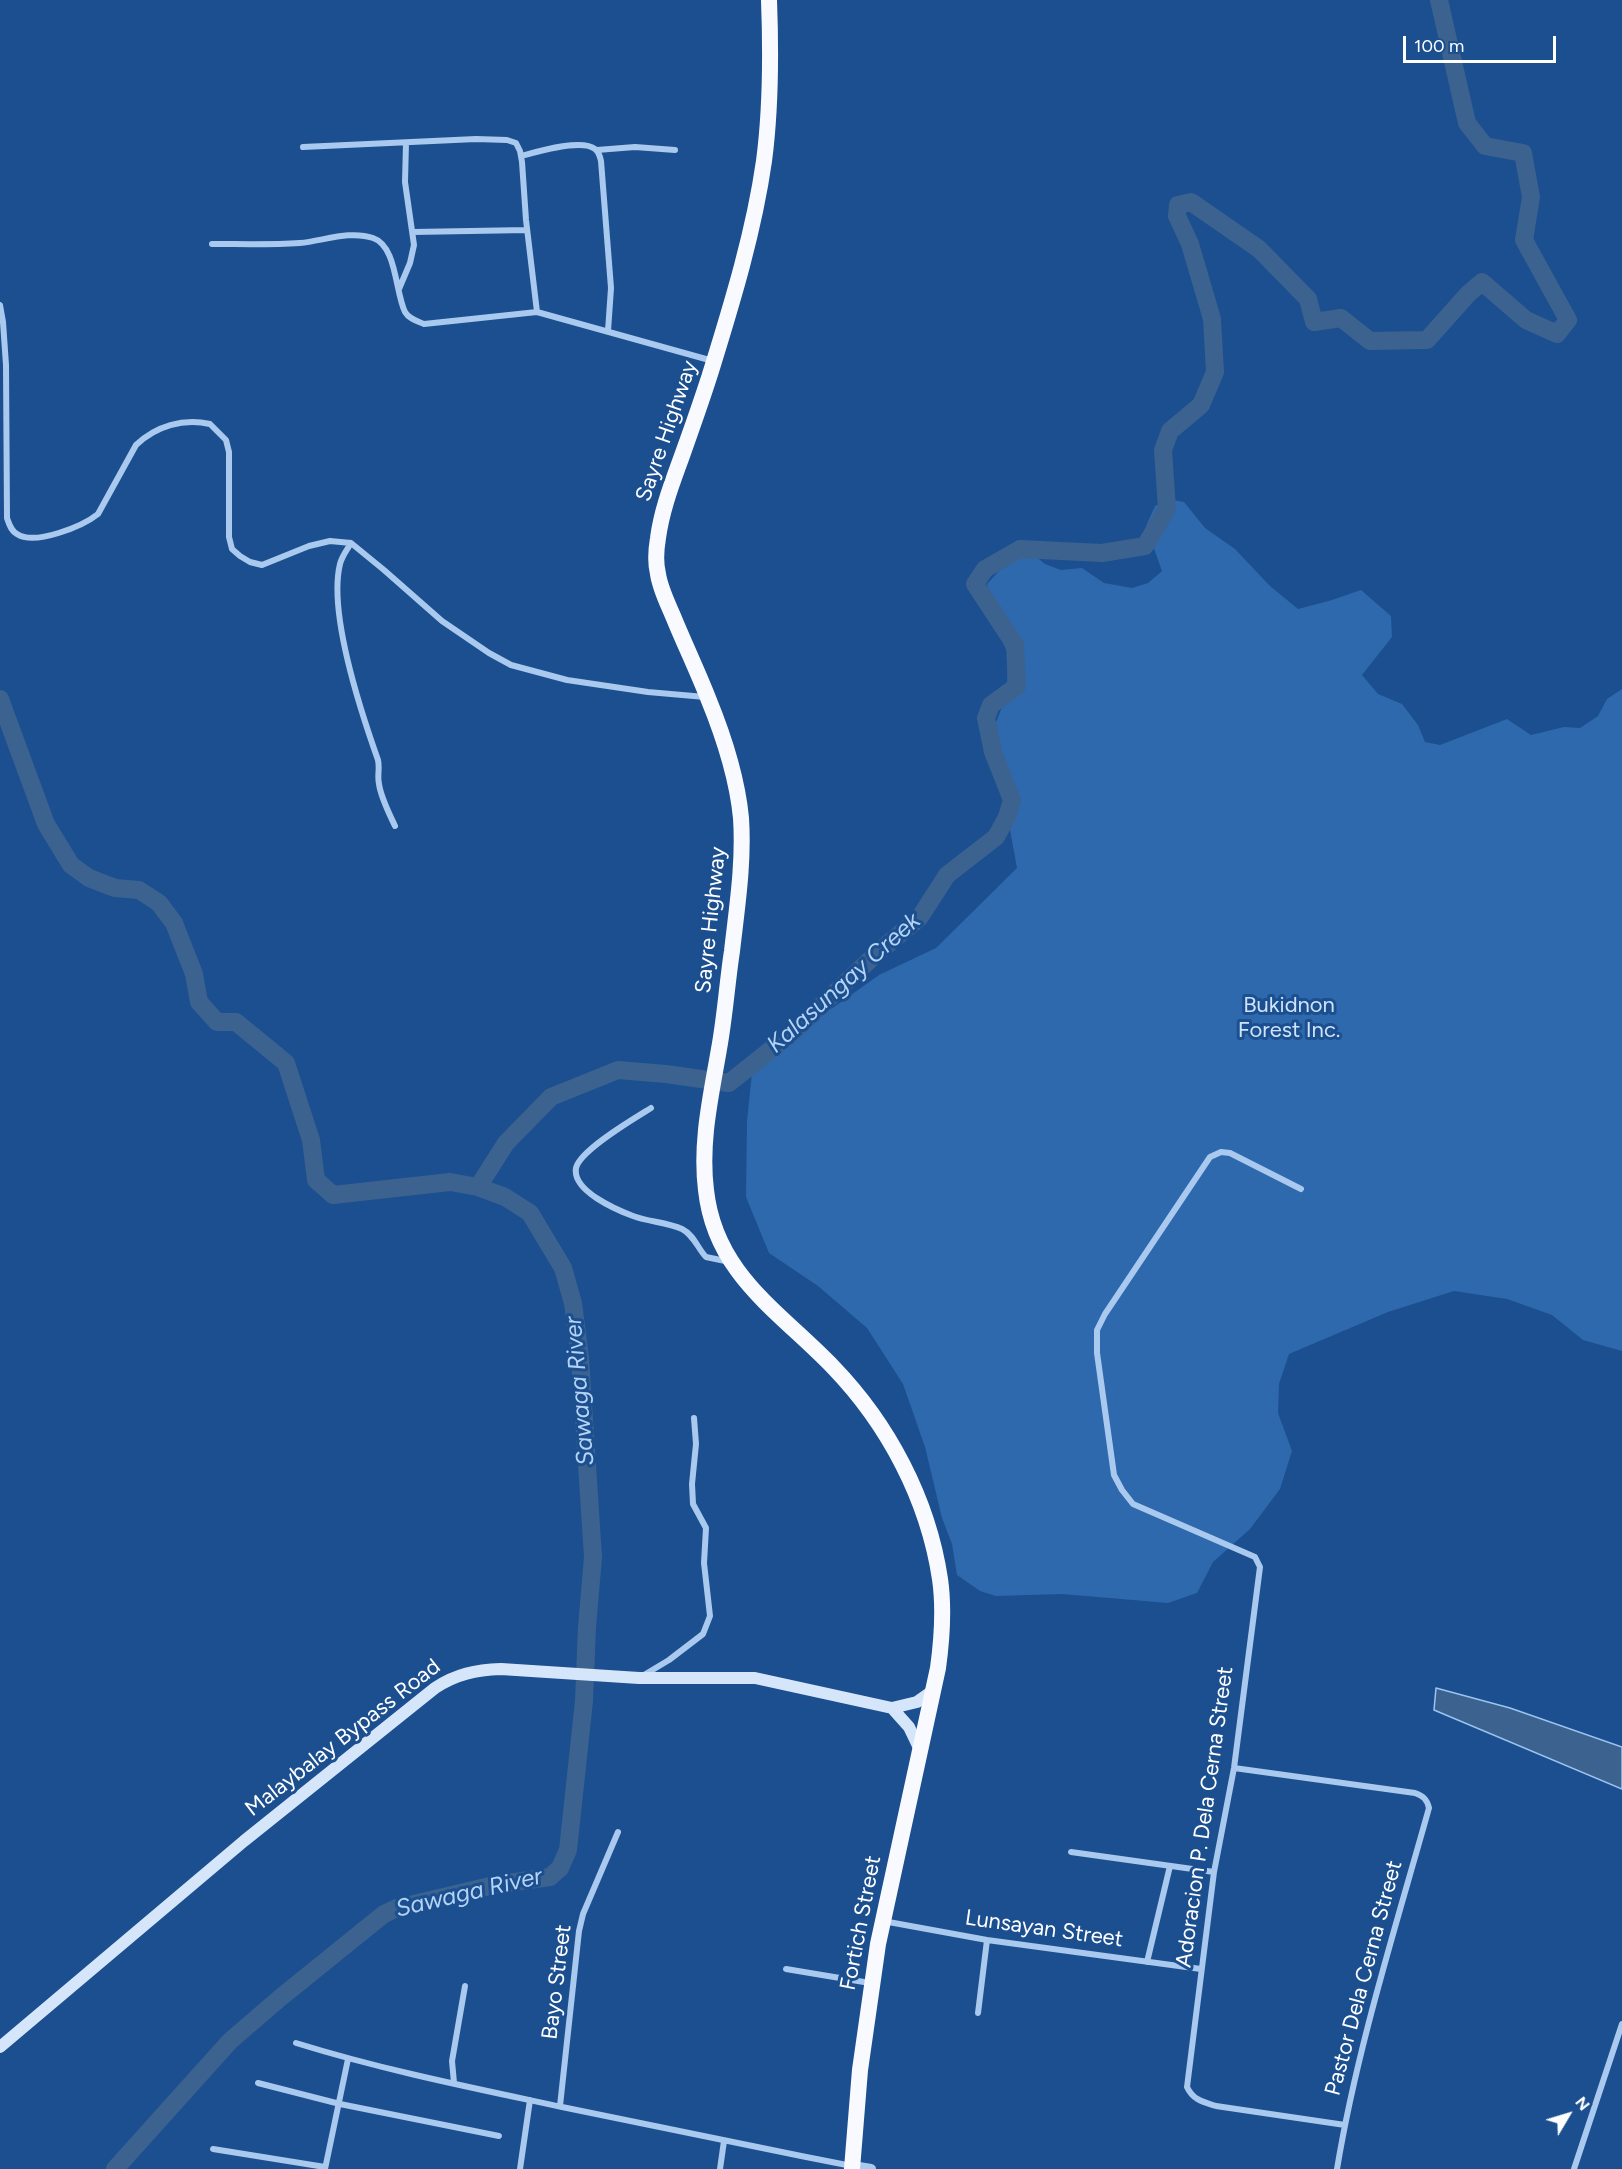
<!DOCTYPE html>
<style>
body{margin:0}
#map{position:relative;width:1622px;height:2169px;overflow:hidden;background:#1b4f8f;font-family:Figtree,sans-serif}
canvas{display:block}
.north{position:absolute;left:1538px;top:2085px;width:60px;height:60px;-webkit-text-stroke:4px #1b4f8f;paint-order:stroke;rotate:52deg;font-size:16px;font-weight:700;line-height:24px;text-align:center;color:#fff}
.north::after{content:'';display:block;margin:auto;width:21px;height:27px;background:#fff;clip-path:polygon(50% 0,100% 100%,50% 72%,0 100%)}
.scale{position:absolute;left:1403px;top:36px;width:153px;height:27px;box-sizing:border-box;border:3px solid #fff;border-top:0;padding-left:8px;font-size:18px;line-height:21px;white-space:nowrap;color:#fff;-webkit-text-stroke:4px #1b4f8f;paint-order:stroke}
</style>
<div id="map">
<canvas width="1622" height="2169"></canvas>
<div class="north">N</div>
<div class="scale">100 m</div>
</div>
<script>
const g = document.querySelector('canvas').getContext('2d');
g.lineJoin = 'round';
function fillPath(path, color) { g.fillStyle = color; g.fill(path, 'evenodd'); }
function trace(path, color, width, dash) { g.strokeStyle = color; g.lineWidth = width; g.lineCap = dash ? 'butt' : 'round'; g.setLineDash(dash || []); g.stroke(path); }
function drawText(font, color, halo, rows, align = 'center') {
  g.font = font + ' Figtree,sans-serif'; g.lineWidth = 6; g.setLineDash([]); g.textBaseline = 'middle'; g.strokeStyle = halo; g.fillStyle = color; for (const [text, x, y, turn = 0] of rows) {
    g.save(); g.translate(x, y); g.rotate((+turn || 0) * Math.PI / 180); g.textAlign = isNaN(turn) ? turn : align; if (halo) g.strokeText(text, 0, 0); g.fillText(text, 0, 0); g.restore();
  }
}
fillPath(new Path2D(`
 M1168 499 1184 502 1205 528 1235 549 1270 586 1298 609 1332 600 1361 590 1391 616 1392 637 1362 675 1378 694 1402 704 1418 725 1425 742 1440 745 1507 719 1531 735 1564 727 1580 728 1598 716 1607 699 1622 689V1351L1583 1340 1552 1315 1507 1299 1454 1291 1388 1312 1289 1354 1279 1384 1278 1413 1292 1451 1280 1489 1250 1529 1213 1562 1197 1593 1168 1603 1062 1594 996 1596 980 1591 957 1575 952 1544 942 1518 925 1447 903 1384 867 1328 818 1286 769 1253 746 1197 747 1121 753 1063 793 1032 834 1007 879 975 936 948 1017 868 998 764 995 725 1007 694 1008 654 993 620 987 584 1009 560 1029 551 1045 564 1061 570 1082 568 1104 583 1132 588 1148 583 1162 571 1146 526 1155 506Z`), '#2e69ad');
const water = new Path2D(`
 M1436 1688 1510 1708 1622 1747V1789L1434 1710Z`);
fillPath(water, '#3c6290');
trace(water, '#9cc4f0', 1.5);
trace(new Path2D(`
 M0 699 46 824 71 865 89 878 115 888 139 890 159 903 174 923 194 974 199 1002 217 1022H236L286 1063 311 1140 316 1180 333 1195 450 1182 478 1187 505 1197 530 1213 563 1268 573 1303 580 1358 593 1557 587 1627 584 1701 568 1850 560 1868 550 1877 494 1885 397 1908 384 1914 280 1998 230 2041 115 2169
 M478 1187 506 1143 551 1097 618 1070 666 1074 729 1083 793 1032 875 955 920 917 947 875 996 837 1007 817 1012 800 993 752 986 718 991 705 1017 686 1015 645 975 584 985 569 1020 549 1102 553 1145 546 1167 509 1163 450 1170 431 1201 405 1215 372 1212 319 1190 244 1177 216 1178 205 1191 202 1259 249 1308 299 1314 322 1341 318 1370 341 1427 340 1468 294 1482 282 1526 320 1557 334 1568 320 1524 240 1531 197 1523 153 1485 146 1467 123 1439 0`), '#3c6290', 18);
trace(new Path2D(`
 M303 147 476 139 507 140 516 143 520 151 522 162 526 220 537 312 713 361
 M597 150 635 147 675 150
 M521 156C536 152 582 138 595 149 599 152 600 156 601 161L611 288 608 331
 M413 232 527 230
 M212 244C241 244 271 245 300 243 323 241 350 230 373 238 397 246 395 292 405 312 409 319 417 321 424 324L537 312
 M399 289 410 263 414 245 405 182 406 143
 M0 305 3 322 6 365 7 518C9 524 11 531 17 534 35 546 83 526 98 514L136 445C156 426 183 418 210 424L226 440 229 452V537L232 549 240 556 250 562 262 565 309 546 330 541 351 543 384 570 442 621 489 653 511 665 567 680 648 692 705 697
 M351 543C347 550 342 556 340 564 328 613 361 712 378 760 380 769 377 776 379 784 381 798 389 813 395 826
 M651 1108C635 1118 580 1150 576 1168 572 1191 617 1210 633 1216 649 1222 667 1222 682 1229 694 1235 698 1249 706 1257L730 1262
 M1301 1189 1230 1153 1221 1152 1210 1157 1105 1314 1097 1330V1353L1114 1475 1122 1490 1133 1504 1255 1557 1260 1567 1234 1768 1214 1872 1187 2087C1193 2100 1203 2102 1216 2106L1345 2125
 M644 1675 669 1660 703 1634 710 1616 704 1563 706 1528 693 1504 692 1484 696 1444 694 1418
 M1234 1768 1415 1793C1423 1796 1427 1799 1429 1808 1396 1926 1357 2048 1337 2169
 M1071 1852 1214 1872
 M883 1921 987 1940 1201 1969
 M1147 1962 1170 1866
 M786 1969 870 1983
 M978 2013 987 1940
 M296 2043C383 2070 473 2088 562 2107 658 2127 755 2147 852 2166
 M258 2083 340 2104 499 2136
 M454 2083 452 2061 465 1986
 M560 2106 579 1931 583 1914 618 1832
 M213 2149 325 2167
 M325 2169 348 2059
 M520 2169 530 2100
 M720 2169 724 2141
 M1574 2169 1622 2024`), '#a9c9ee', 6);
trace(new Path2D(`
 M853 2166 871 2169`), '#a9c9ee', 10);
trace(new Path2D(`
 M892 1708 909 1727 920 1750
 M0 2047 244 1841 435 1688C456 1674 476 1670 501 1669L639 1678H755L892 1708 917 1702 934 1690`), '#d6e6fa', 12);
trace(new Path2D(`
 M769 0C771 53 771 108 764 161 754 231 733 300 712 368 703 397 693 425 683 453 673 481 662 508 658 538 656 550 655 562 658 574 660 588 667 602 673 616 684 643 697 670 708 698 724 737 737 776 741 818 744 863 737 907 732 951 727 984 725 1016 719 1049 711 1096 700 1142 706 1190 715 1274 779 1311 833 1367 888 1424 928 1499 940 1579 944 1607 942 1639 938 1668L878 1944 860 2070 852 2169`), '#f8faff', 16);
drawText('22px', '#fff', '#1b4f8f', [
 ["Sayre Highway",667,431,-71],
 ["Sayre Highway",711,920,-84],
 ["Malaybalay Bypass Road",343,1738,-38],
 ["Adoracion P. Dela Cerna Street",1205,1817,-82],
 ["Fortich Street",861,1923,-79],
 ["Lunsayan Street",1044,1929,8],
 ["Pastor Dela Cerna Street",1364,1978,-75],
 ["Bayo Street",557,1982,-83]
]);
drawText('22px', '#cfe3fa', '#1b4f8f', [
 ["Bukidnon",1289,1006],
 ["Forest Inc.",1289,1031]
]);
drawText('italic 24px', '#b5d3f5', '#1b4f8f', [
 ["Kalasungay Creek",844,983,-42],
 ["Sawaga River",580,1391,-95],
 ["Sawaga River",469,1893,-13]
]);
</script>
